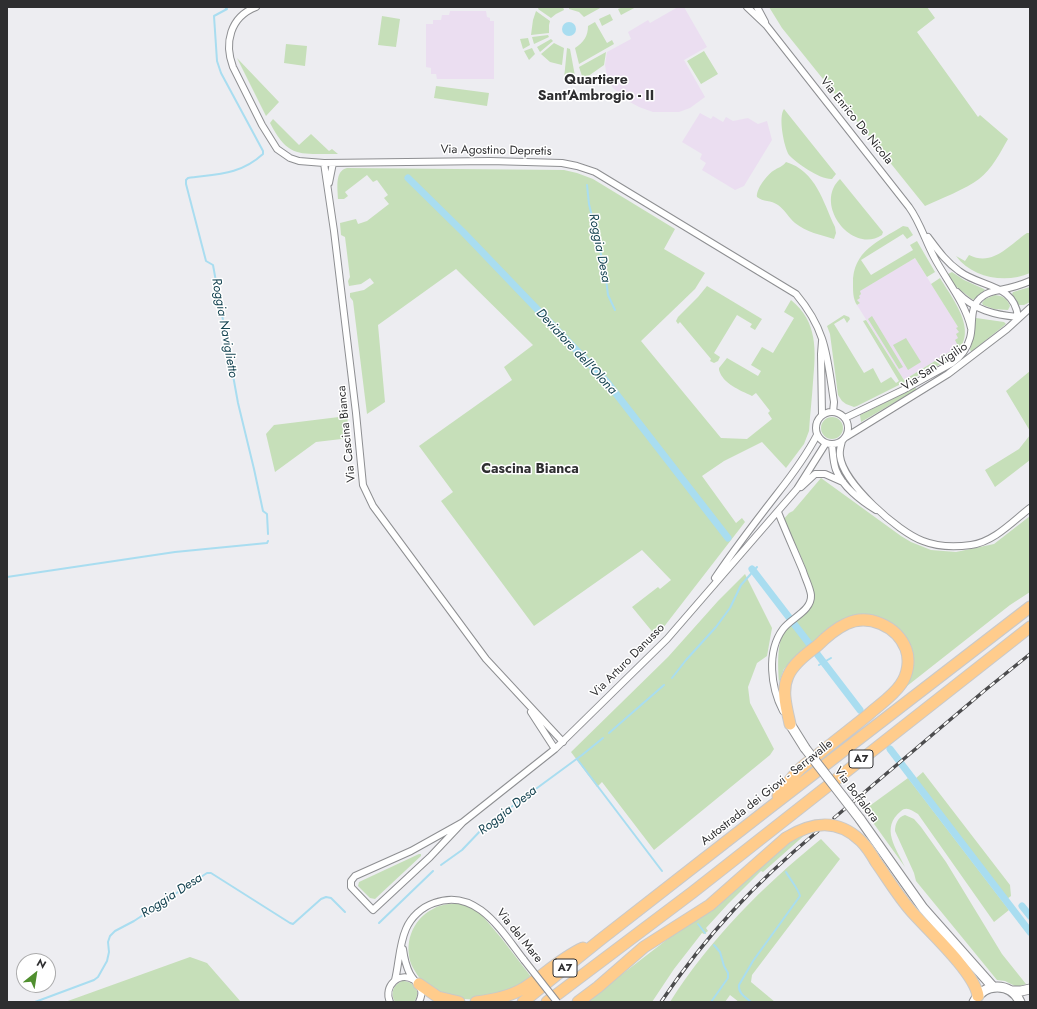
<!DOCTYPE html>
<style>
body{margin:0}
#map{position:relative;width:1037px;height:1009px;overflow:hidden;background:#ededf1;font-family:Jost,sans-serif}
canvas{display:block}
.frame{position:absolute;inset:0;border:8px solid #2e2e30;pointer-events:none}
.north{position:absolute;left:16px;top:953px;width:40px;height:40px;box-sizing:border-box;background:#fff;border:1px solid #ababac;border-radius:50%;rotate:30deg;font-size:11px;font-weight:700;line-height:16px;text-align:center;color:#2e2e30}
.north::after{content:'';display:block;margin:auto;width:14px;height:18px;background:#508f2f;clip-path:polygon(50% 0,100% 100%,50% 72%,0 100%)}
</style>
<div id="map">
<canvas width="1037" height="1009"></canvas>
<div class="frame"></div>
<div class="north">N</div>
</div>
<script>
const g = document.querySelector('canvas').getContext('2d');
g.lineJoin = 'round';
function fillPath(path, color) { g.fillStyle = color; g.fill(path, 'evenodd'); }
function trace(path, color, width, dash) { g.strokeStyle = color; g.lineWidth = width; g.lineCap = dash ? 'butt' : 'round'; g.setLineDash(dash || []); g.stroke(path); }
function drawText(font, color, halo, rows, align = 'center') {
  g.font = font + ' Jost,sans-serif'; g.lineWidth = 3; g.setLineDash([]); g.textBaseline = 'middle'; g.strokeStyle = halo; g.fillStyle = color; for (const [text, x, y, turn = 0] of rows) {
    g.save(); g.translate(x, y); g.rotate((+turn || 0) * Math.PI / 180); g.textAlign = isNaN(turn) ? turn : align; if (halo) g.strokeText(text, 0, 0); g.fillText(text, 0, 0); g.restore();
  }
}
fillPath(new Path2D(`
 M678 7H684L707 47 684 60 705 97 690 108 679 112H653L639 107 628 101 613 88 607 78 605 65 607 52 631 39 628 32 648 20 650 23Z
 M450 11H486L487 17 490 18V21H494V79H437L436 74H431V68L426 67V24H433V20H441L442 15H449Z
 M700 113 711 119 713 116 723 122 726 117 733 121 748 118 758 124 767 121 772 140 744 186 735 190 702 170 706 163 700 159 702 154 682 142Z
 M915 258 958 327 959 332 956 348 904 380 857 305 860 303 857 300 859 291Z`), '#ebdef1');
fillPath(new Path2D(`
 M539 7H563L564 10 556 14 551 18 538 9Z
 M569 7H602L584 17 579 12 569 9Z
 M623 7H636L621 15 618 9Z
 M769 7H927L935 18 917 32 978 117 980 115 1008 139C1000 153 992 169 979 179 966 189 940 199 925 206L782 28Z
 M536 11 550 21 549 25V33L531 35 533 20Z
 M610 14 613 20 602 26 599 19Z
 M382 16 400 19 396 47 378 45Z
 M595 22 607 43 612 40 614 44 579 64 575 48C584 42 588 36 588 26Z
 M548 35 549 37 534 44 532 37Z
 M528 38 530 45 523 49 520 39Z
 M551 39 553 41 540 52 537 47Z
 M554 43 564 48 562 65 550 62 541 54Z
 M286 44 307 46 305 66 284 63Z
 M532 48 535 54 529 60 524 51Z
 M567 48 570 49 575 76 574 79H564Z
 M704 51 718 74 701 84 687 61Z
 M606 52 604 65 587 77 582 76 579 67Z
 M237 58 279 102 266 116Z
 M436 86 489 93 487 106 434 98Z
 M784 109 836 174 832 179C821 180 796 163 789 155 784 147 778 117 784 109Z
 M273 119 299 145 311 134 329 151 332 149 338 154C301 153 289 160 270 123Z
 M786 162C816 171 823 202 835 227L836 233 834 239C821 235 806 232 795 223 789 218 785 210 778 205 771 200 763 202 757 197 756 189 767 175 773 171 779 167 782 167 786 162Z
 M347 168 564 170 577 173 593 179 675 229 664 249 705 273 695 289 641 341 721 438 747 439 772 419 768 413 770 411 756 393 752 396C740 390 723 384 719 370V368L727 358 758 376 761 371 751 365 762 347 773 353 794 318 784 312 791 300C818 322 816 350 813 382 812 398 810 414 809 431L804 444 786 468 762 442 724 461 702 476 736 523 742 518 745 522 663 628 655 635 632 607 658 587 660 589 671 580 642 550 534 626 441 501 453 492 419 446 512 380 504 367 533 345 456 269 378 325 385 402 367 414 353 301 350 297V293L364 290 374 283 370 278 361 284 349 286 348 281 350 277 345 237 341 235 340 223 356 219 358 224 367 221 389 204 384 198 388 195 377 180 373 182 367 175 345 192 348 196 344 199H338C338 190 334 171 347 168Z
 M840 179 883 232 882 235C852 255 813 204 840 179Z
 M903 226 908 227 913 235 907 239 903 234 861 260 871 275 913 250 910 245 917 241 935 272 927 277 915 258 860 291 861 294 859 296 860 298 857 300 860 303 857 305C853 299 853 292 853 284 852 251 879 241 903 226Z
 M1027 233H1030V273C1006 284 972 278 956 256L965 261 969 255C993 267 1009 245 1027 233Z
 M952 272 964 280 984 289 985 290 973 300 954 285 948 274Z
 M940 278C957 306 984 338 945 362L857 406 854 407 846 404 842 401 838 395 830 334 827 326 844 315 849 317 850 319 847 323 844 318 834 324 864 373 873 368 881 383 891 377 896 383 899 381 863 321 866 320 904 380 956 348 955 346 957 344 955 340 958 338 956 334 959 332 956 328 958 327 931 284Z
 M707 286 762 319 755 330 750 327 752 324 737 315 714 353 720 357 718 361 714 363 710 361 711 359 680 322 678 324 676 321 678 317 698 297Z
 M1030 287V302L1024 305H1019L1012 294 1013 292Z
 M995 295C1003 296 1007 298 1010 306L1008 310 994 309 983 305 982 303 985 299Z
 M872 316 903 367 899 369 868 319Z
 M976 318 1004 322 1006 324 971 352 970 349 972 343Z
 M906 338 921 362 908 370 893 345Z
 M1030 371V431L1006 391Z
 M914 388H916V390L861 422 860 415Z
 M347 416 350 438 316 442 275 472 266 434 274 425Z
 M821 428a11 11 0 1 1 22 0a11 11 0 1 1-22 0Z
 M1030 435V460L995 487 985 470 1019 449Z
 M821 478 901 536 911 542 931 550 956 552 994 544 1030 516V592L1010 605 902 690 911 657 893 627 869 615 852 617 808 647 784 669 779 682C778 667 776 639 787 629 796 621 809 614 812 603 817 584 792 537 783 520L789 513 793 511Z
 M745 574 772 628 767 656 757 663 748 687 750 703 774 749 770 755 654 850 602 782 597 787 571 752 668 657 718 601Z
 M923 772 1010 885 1011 896 1007 899 915 779Z
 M908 778 1009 910 994 922 918 814C912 810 906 806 901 811 880 828 896 848 905 867L864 810Z
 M905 815 914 819 921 827 946 862 1002 954 1026 984 1017 987 1005 981 997 980 916 881 914 873 895 831C895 824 898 817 905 815Z
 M807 833 763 872 761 871 728 904 706 928 708 931 704 934 702 933 674 969 652 1002H586L682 928 790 840Z
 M821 839 840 859 752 975 751 982 775 1002H739L730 995 725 1002H670C710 939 763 886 821 839Z
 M419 854H421V856L375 899 370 898 358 886 359 882Z
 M459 903 471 907 481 914 502 939 532 978C521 984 509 992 496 996 479 1001 459 1001 443 993 438 991 433 989 429 987 421 982 416 973 412 966 403 945 412 919 433 909 441 904 450 904 459 903Z
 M190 957 207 963 241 1002H65Z
 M402 981C414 981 422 991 414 1002H395C390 993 393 985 402 981Z`), '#c6dfb9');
fillPath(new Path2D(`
 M562 29a7 7 0 1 1 14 0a7 7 0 1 1-14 0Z`), '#a9ddf0');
trace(new Path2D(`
 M225 7 227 9 214 16 217 61 221 73 263 151V154C240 175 217 174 188 178L186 180V184L206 261 213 265 238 403 254 469 263 511 267 514 268 534
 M587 185 589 204 605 271 608 295 615 310
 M7 577 175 552 267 543 268 541
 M819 665 831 658
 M672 678 686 660 716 627 730 608 741 585 757 567
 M609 733 664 685
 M577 759 662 871
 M441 865 462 850 484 827 582 755 603 738
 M379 923 433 871
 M698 924 705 933
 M35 1002 94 980 98 977 107 961 109 952 108 942 110 936 115 931 134 921 207 873H211L290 923 293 924 321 899 326 897 331 898 345 912
 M711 1002 728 978V973L724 966 720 952 714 945
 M751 1002C745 997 738 993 739 985L753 961 800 896C799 890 790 879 786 872`), '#a9ddf0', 2);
trace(new Path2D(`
 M408 178 463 232 607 382 728 538
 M752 569 860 710
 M890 749 1030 932
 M1022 906 1030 916`), '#a9ddf0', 7);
const street = new Path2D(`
 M256 7C230 17 224 43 233 67L262 125 277 149 290 158 299 161 324 163 490 161 562 163 577 166 595 172 796 294C827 331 827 357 834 402L833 412
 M747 7 766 25 909 207C920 222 925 240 934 257 946 280 965 302 971 328
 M757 7 765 22
 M324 163 334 231 356 413 363 485 373 506 486 659 563 742
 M329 183 333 163
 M928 237C937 249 946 262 959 271 981 288 1014 283 1018 317
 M957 292C974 310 995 315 1018 317
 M822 341 821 354 822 415
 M816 428a16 16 0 1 1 32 0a16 16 0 1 1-32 0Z
 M845 418 903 390 952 363C961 357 967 349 970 338 974 324 968 306 983 296 988 292 994 291 1000 290 1010 288 1021 285 1030 281
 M846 437 948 374 1007 329 1030 308
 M842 441C841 445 839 451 840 456 843 483 898 532 923 541 938 547 956 547 971 545 994 542 1013 521 1030 508
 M832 445C833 453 833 462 836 470 842 486 861 501 876 510
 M801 487 815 474H825L843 482
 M778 512C786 532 795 552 803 571 805 578 810 587 811 595 812 611 791 618 783 629 766 652 771 688 783 711
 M715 578C735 548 756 521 777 494 792 475 806 456 817 435
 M531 712 555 749
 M463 822 411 851 355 876 351 881V887L373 910 430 857 463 822 555 749 667 639 797 489 826 443
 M403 949C404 957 406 966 410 974 416 985 426 987 419 1002
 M395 980C399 964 399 945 406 929 411 917 422 907 434 903 477 887 502 932 524 960
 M390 1002C383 986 399 971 414 980`);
const secondary = new Path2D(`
 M790 724 805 748
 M860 819 923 908 993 987
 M1012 991H1021L1030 989
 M974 1002C984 982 1011 982 1020 1002`);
const highway = new Path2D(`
 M778 796C784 788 790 779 797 772 803 765 813 759 820 753 836 740 852 728 868 715 879 705 893 696 901 684 908 674 910 660 906 649 897 626 868 613 846 624 835 629 825 638 817 646 806 654 793 664 788 676 781 691 787 709 790 724
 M876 862C888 879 898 896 912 912 928 930 975 973 978 996
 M419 984 438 997 459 1002
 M476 1002C493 1000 509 997 524 988 544 975 561 958 583 948
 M523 1002 600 940 768 809 1030 607
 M547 1002 693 892 1030 627
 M578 1002 598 987 644 947 710 905 786 838`);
trace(street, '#8e8f92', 8);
trace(secondary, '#8e8f92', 11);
trace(highway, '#c9c9c9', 13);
trace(street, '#fff', 6);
trace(secondary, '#fff', 9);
trace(highway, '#ffcc8c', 11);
const rail = new Path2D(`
 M834 818 984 691 1030 654
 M661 1002C707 934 755 883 818 831`);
trace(rail, '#4c4c4e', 3.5);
trace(rail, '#fff', 2, [6]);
const streetBridge = new Path2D(`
 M524 960 557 1002`);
const secondaryBridge = new Path2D(`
 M805 748 860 819`);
const highwayBridge = new Path2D(`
 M786 838C812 822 837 818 861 841 867 847 872 855 876 862`);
trace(streetBridge, '#8e8f92', 8, []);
trace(secondaryBridge, '#8e8f92', 11, []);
trace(highwayBridge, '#c9c9c9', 13, []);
trace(streetBridge, '#fff', 6);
trace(secondaryBridge, '#fff', 9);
trace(highwayBridge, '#ffcc8c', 11);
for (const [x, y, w] of [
 [861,759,24],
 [565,968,24]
]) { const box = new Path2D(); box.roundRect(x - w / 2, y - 9, w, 18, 3); g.fillStyle = '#fff'; g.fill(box); trace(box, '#2e2e30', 1); }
drawText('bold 11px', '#2e2e30', null, [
 ["A7",861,759],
 ["A7",565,968]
]);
drawText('12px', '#2e2e30', '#fff', [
 ["Via Enrico De Nicola",856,121,51],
 ["Via Agostino Depretis",496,151,1],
 ["Via San Vigilio",935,367,-34],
 ["Via Cascina Bianca",347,434,-96],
 ["Via Arturo Danusso",628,661,-45],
 ["Autostrada dei Giovi - Serravalle",767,793,-38],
 ["Via Boffalora",856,795,53],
 ["Via del Mare",519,936,51]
]);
drawText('italic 13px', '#154351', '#fff', [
 ["Roggia Desa",599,248,79],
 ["Roggia Naviglietto",224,328,80],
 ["Deviatore dell'Olona",576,352,47],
 ["Roggia Desa",508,811,-38],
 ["Roggia Desa",172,896,-33]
]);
drawText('bold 14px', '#2e2e30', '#fff', [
 ["Quartiere",596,81],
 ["Sant'Ambrogio - II",596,97],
 ["Cascina Bianca",530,470]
]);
</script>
